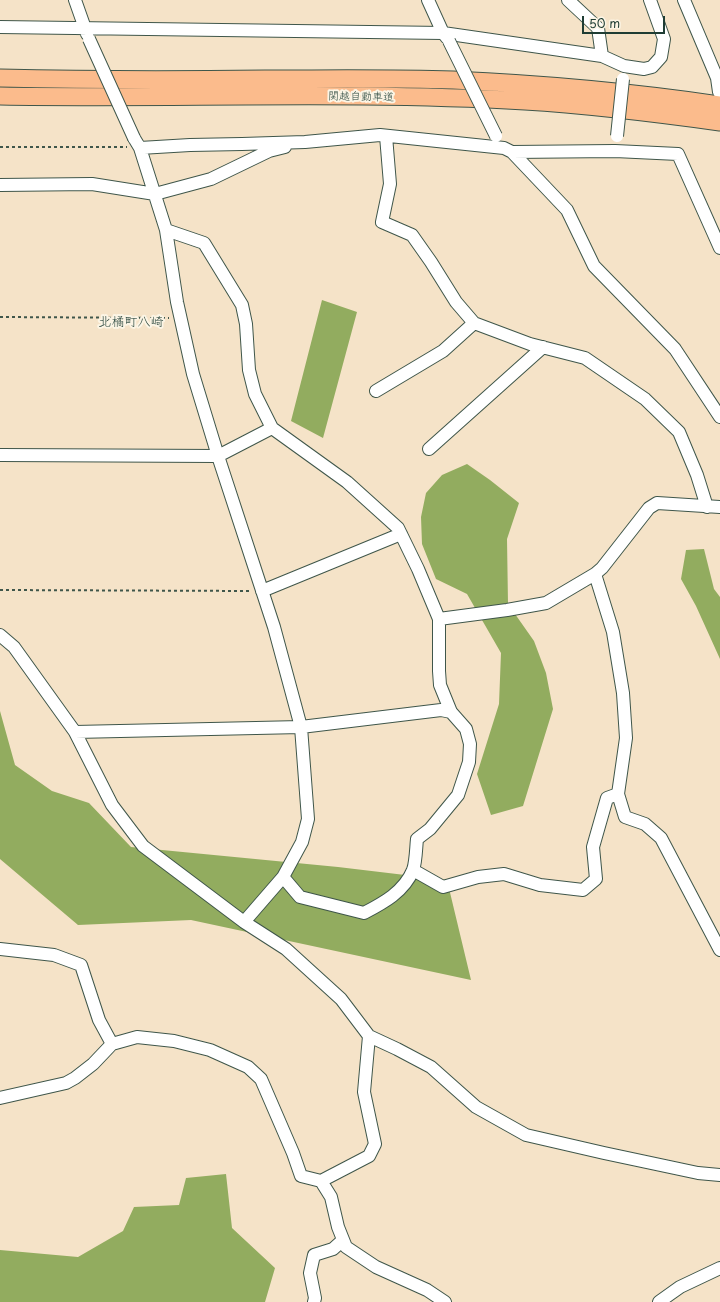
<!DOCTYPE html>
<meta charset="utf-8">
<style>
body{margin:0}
#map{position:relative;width:720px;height:1302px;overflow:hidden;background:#f5e3c8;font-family:"Playpen Sans",sans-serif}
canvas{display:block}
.scale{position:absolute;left:582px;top:16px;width:83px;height:18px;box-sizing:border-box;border:2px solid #1f3d34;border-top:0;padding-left:5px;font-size:12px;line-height:14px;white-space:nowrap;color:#1f3d34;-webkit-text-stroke:3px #fcf5e5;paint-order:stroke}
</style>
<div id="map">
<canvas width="720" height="1302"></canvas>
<div class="scale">50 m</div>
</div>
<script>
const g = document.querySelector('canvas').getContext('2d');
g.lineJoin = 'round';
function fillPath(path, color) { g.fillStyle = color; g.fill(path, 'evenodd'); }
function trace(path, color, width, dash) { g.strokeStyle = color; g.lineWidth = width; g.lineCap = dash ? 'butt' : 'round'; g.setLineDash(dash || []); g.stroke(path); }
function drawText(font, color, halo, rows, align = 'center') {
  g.font = font + ' "Playpen Sans","Klee One",sans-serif'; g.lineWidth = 4; g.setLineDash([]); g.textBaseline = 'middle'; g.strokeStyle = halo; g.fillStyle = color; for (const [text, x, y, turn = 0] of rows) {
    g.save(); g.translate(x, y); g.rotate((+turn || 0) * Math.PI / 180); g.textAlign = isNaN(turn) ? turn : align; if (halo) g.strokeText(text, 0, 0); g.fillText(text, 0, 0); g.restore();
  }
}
fillPath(new Path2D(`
 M322 300 357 312 323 438 291 421Z
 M467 464 490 480 519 503 507 539 508 604 534 641 546 673 553 709 523 806 491 815 477 774 499 704 501 653 467 594 436 579 422 544 421 517 426 493 442 475Z
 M704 549 714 589 720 597V659L696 606 681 579 686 550Z
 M0 711 15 765 52 791 89 803 131 847 338 867 447 880 471 980 191 920 78 925 0 859Z
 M226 1174 232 1228 275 1268 265 1302H0V1250L78 1257 123 1231 134 1207 179 1205 186 1178Z`), '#92ac5f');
const minor = new Path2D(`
 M75 0 87 34
 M428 0 443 33 447 38
 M568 0 598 28 602 56
 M684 0 717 78 719 92
 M0 27 443 33 602 56 624 66 644 69 652 67 661 57 664 39 650 0
 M386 136 390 184 382 222 412 235 431 262 456 302 474 323 530 344 585 358 645 399 679 432 697 475 707 507
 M134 138 140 148 166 230 204 243 242 305 246 324 249 370 255 394 272 428 347 482 398 528 418 569 439 619V671L440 685 451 712 466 729 470 744 469 762 458 795 430 829 417 839C416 848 416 862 413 870 404 892 383 903 364 913L300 897 283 877
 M140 148 190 145 242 144 305 142 380 135 504 148 512 152 567 210 594 266 675 349 720 417
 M512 152 615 151 678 154 720 248
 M0 185 92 184 155 194 211 179 269 151 285 147
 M166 230 177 302 193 374 218 456 274 627 301 727 308 819 302 842 283 877 244 922
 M376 391 443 351 474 323
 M429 449 543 347
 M0 455 218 456 272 428
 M595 574 613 632 623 693 626 738 618 794 625 817 645 824 661 838 720 950
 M262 591 401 534
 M439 619 507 610 546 603 595 574 602 568 649 508 657 503 720 507
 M0 635 14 647 75 732 112 805 143 846 244 922 286 949 341 999 369 1036 397 1049 431 1067 476 1107 526 1135 604 1153 698 1173 720 1175
 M75 732 301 727 441 710 451 712
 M413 870 443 887 478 877 504 874 540 885 583 890 596 879 593 847 607 798 618 794
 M0 949 54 955 81 965 99 1020 112 1044
 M0 1098 66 1083 75 1078 93 1064 112 1044 137 1037 174 1041 210 1050 248 1067 261 1079 293 1153 301 1176 321 1181 331 1197 338 1227 346 1247 376 1267 427 1290 445 1302
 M321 1181 369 1156 375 1144 364 1092 369 1036
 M314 1302 315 1298 310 1273 314 1255 333 1249 343 1240
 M659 1302 680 1287 720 1268`);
const highway = new Path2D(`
 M0 78C88 80 176 80 265 79 327 79 390 78 453 80 543 84 631 92 720 105
 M0 96C175 99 351 91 525 101 591 105 655 113 720 122`);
trace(minor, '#3f564a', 14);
trace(highway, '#3f564a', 19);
trace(new Path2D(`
 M0 147H127
 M0 317 169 318
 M0 590 251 591`), '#3f564a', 2, [3, 3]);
trace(minor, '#fff', 12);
trace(highway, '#fbbb8c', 17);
const minorBridge = new Path2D(`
 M89 39 134 138
 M449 41 496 136
 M617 136 623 79`);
trace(minorBridge, '#3f564a', 14, []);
trace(minorBridge, '#fff', 12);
drawText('11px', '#1f3d34', '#fcf5e5', [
 ["関越自動車道",361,97,1]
]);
drawText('13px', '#1f3d34', '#fcf5e5', [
 ["北橘町八崎",131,322]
]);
</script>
